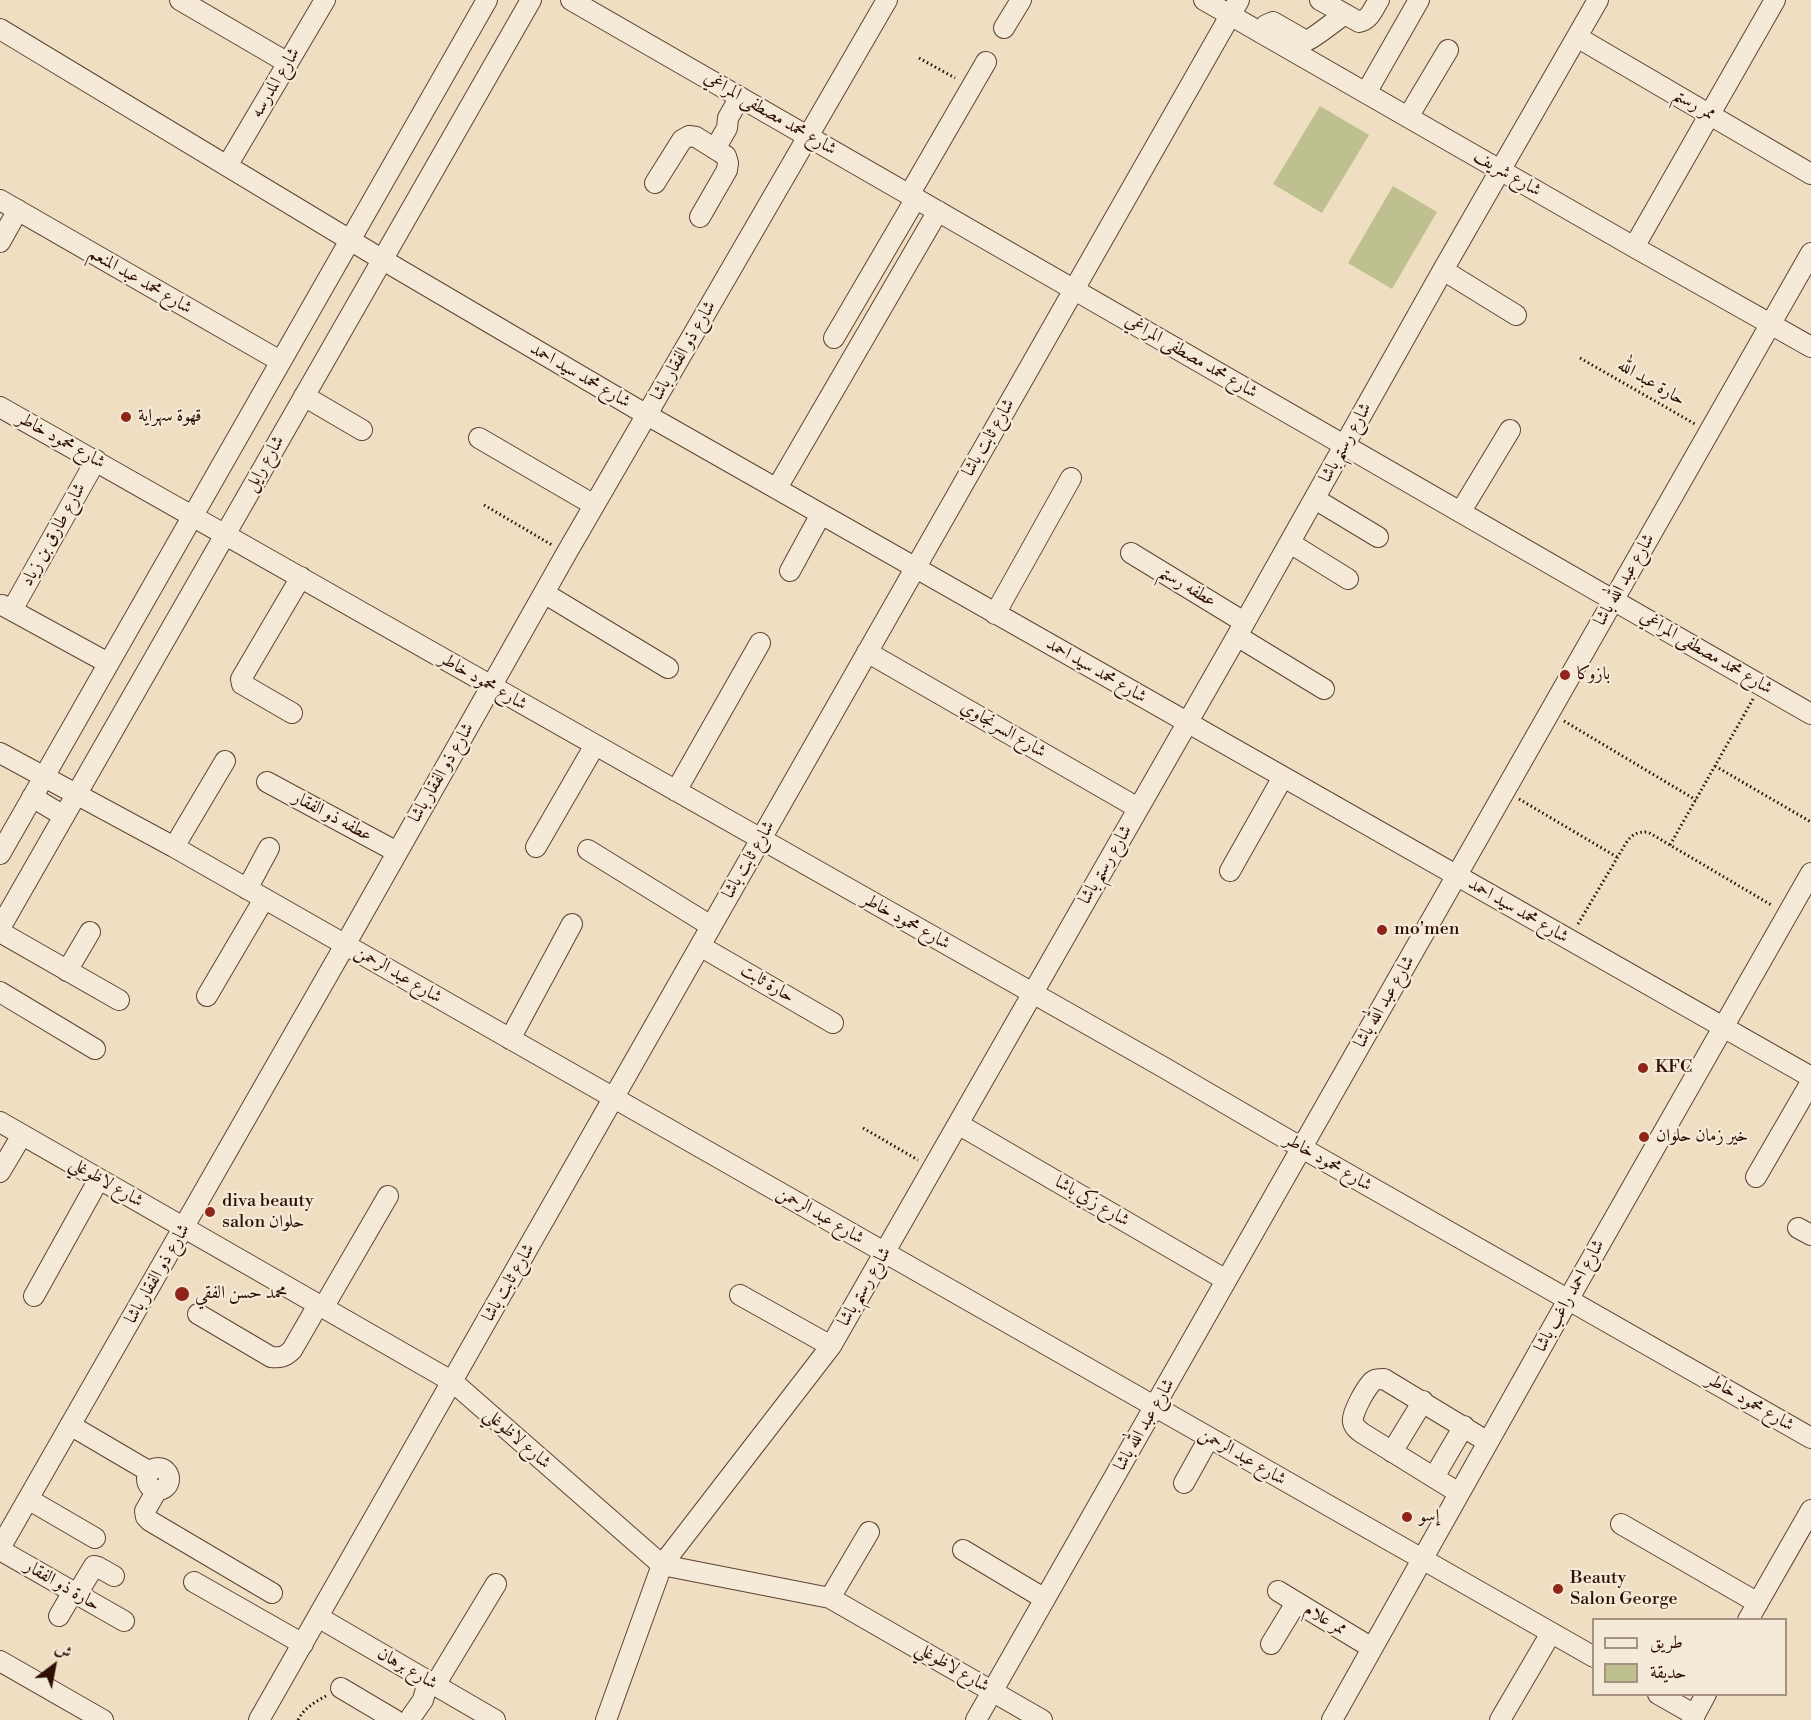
<!DOCTYPE html>
<meta charset="utf-8">
<style>
body{margin:0}
#map{position:relative;width:1811px;height:1720px;overflow:hidden;background:#efdec2;font-family:"Libre Bodoni",Amiri,serif}
canvas{display:block}
.legend{position:absolute;left:1592px;top:1618px;width:195px;height:78px;box-sizing:border-box;background:#f5ead7;border:2px solid #a69283;margin:0;padding:8px 10px;list-style:none;font-size:18px;color:#2f0f04}
.legend li{display:flex;align-items:center;gap:12px;height:30px}
.legend b{width:30px;border:2px solid #a69283}
.north{position:absolute;left:24px;top:1636px;width:60px;height:60px;-webkit-text-stroke:4px #f5ead7;paint-order:stroke;rotate:32deg;font-size:16px;font-weight:700;line-height:24px;text-align:center;color:#2f0f04}
.north::after{content:'';display:block;margin:auto;width:21px;height:27px;background:#2f0f04;clip-path:polygon(50% 0,100% 100%,50% 72%,0 100%)}
</style>
<div id="map">
<canvas width="1811" height="1720"></canvas>
<ul class="legend">
<li><b style="height:8px;background:#f5ead7"></b>طريق</li>
<li><b style="height:16px;background:#bec090"></b>حديقة</li>
</ul>
<div class="north">ش</div>
</div>
<script>
const g = document.querySelector('canvas').getContext('2d');
g.lineJoin = 'round';
function fillPath(path, color) { g.fillStyle = color; g.fill(path, 'evenodd'); }
function trace(path, color, width, dash) { g.strokeStyle = color; g.lineWidth = width; g.lineCap = dash ? 'butt' : 'round'; g.setLineDash(dash || []); g.stroke(path); }
function drawText(font, color, halo, rows, align = 'center') {
  g.font = font + ' "Libre Bodoni",Amiri,serif'; g.lineWidth = 4.5; g.setLineDash([]); g.textBaseline = 'middle'; g.strokeStyle = halo; g.fillStyle = color; for (const [text, x, y, turn = 0] of rows) {
    g.save(); g.translate(x, y); g.rotate((+turn || 0) * Math.PI / 180); g.textAlign = isNaN(turn) ? turn : align; if (halo) g.strokeText(text, 0, 0); g.fillText(text, 0, 0); g.restore();
  }
}
fillPath(new Path2D(`
 M1320 106 1369 135 1322 213 1273 184Z
 M1393 186 1437 212 1392 289 1348 263Z`), '#bec090');
const minor = new Path2D(`
 M180 0 288 63
 M571 0 1811 714
 M1204 0 1634 247 1811 347
 M1320 0 1359 22C1370 20 1373 9 1379 0
 M1004 28 1021 0
 M0 29 383 260 647 415 1811 1077
 M1261 33 1266 25 1273 22 1306 41C1313 39 1336 20 1345 14
 M1577 37 1811 174
 M1366 93 1419 0
 M1408 117 1448 50
 M715 149 727 128 728 118 740 97
 M227 166 325 0
 M655 183 682 140 689 136 696 137 720 152 726 156 728 163 727 170 700 217
 M909 195 986 62
 M0 200 280 361
 M0 242 18 210
 M1634 247 1775 0
 M1443 270 1516 315
 M834 338 916 198
 M304 396 362 430
 M0 407 1163 1067 1302 1148 1811 1438
 M479 438 594 505
 M777 488 938 211
 M1315 499 1378 537
 M1461 511 1510 430
 M1290 543 1348 579
 M1131 553 1244 622
 M790 571 821 514
 M544 593 668 668
 M2 605 108 663
 M12 610 96 460
 M995 614 1071 478
 M1237 636 1324 689
 M867 652 1138 808
 M292 713 242 684 241 679 301 577
 M0 753 174 847 1594 1657
 M267 782 397 852
 M676 791 760 643
 M32 797 64 816
 M174 847 225 761
 M536 847 595 745
 M588 850 711 926
 M0 854 487 0
 M1230 871 1283 777
 M247 889 269 848
 M0 928 531 0
 M0 932 119 1000
 M700 946 833 1023
 M67 971 90 932
 M0 992 95 1049
 M207 996 264 899
 M510 1039 572 924
 M0 1122 453 1382 662 1565 830 1598 1042 1720
 M958 1124 1226 1280
 M0 1172 22 1135
 M1756 1177 1811 1082
 M1798 1228 1811 1235
 M740 1295 831 1346
 M34 1296 99 1179
 M323 1308 388 1196
 M198 1314 271 1357C280 1358 285 1357 292 1350L318 1305
 M70 1425 150 1472
 M1392 1452 1423 1401
 M147 1479a11 11 0 1 1 22 0a11 11 0 1 1-22 0Z
 M1434 1477 1464 1426
 M1184 1483 1209 1438
 M157 1490 145 1511 146 1517 150 1521 272 1593
 M1459 1493 1362 1433C1358 1430 1354 1427 1353 1422 1351 1414 1365 1390 1371 1383 1374 1379 1379 1379 1384 1379L1488 1442
 M28 1499 95 1538
 M1621 1524 1758 1603
 M0 1548 345 945 566 554 887 0
 M0 1550 124 1621
 M963 1550 1045 1599
 M194 1582 303 1644
 M1278 1591 1372 1648
 M77 1594 94 1566 98 1567 114 1576
 M830 1598 869 1532
 M59 1616 73 1592
 M318 1617 495 1720
 M1748 1620 1811 1510
 M1271 1644 1296 1603
 M0 1661 103 1720
 M435 1685 496 1584
 M341 1688 395 1720
 M1658 1694 1695 1715
 M411 1717 423 1700 428 1681
 M259 1720 1239 0
 M606 1720 662 1565 831 1346 1237 636 1443 270 1598 0
 M976 1720 1811 253
 M1332 1720 1568 1300 1811 873
 M1500 1720 1551 1633
 M1692 1720 1706 1694`);
trace(minor, '#5f4334', 22);
trace(new Path2D(`
 M919 58 955 78
 M1580 358 1695 424
 M484 505 552 545
 M1564 721 1696 800
 M1715 766 1811 822
 M1519 799 1617 857
 M1670 845 1753 699
 M1578 924 1626 843C1632 834 1637 832 1648 832L1773 906
 M863 1128 918 1160
 M298 1720C304 1708 315 1702 326 1696`), '#2f0f04', 3, [1.5, 3]);
trace(minor, '#f5ead7', 20);
for (const [x, y, r, color] of [
 [126,417,6,"#8f2418"],
 [1565,675,6,"#8f2418"],
 [1382,930,6,"#8f2418"],
 [1643,1068,6,"#8f2418"],
 [1644,1137,6,"#8f2418"],
 [210,1212,6,"#8f2418"],
 [182,1294,8,"#8f2418"],
 [1407,1517,6,"#8f2418"],
 [1558,1589,6,"#8f2418"]
]) { const dot = new Path2D(); dot.arc(x, y, r, 0, 2 * Math.PI); g.fillStyle = color; g.fill(dot); trace(dot, '#f5ead7', 2); }
drawText('18px', '#2f0f04', '#f5ead7', [
 ["شارع المدرسه",276,83,-59],
 ["ممر رستم",1694,105,30],
 ["شارع محمد مصطفى المراغي",770,114,30],
 ["شارع شريف",1507,174,30],
 ["شارع محمد عبد المنعم",140,281,30],
 ["شارع ذو الفقار باشا",684,351,-60],
 ["شارع محمد مصطفى المراغي",1191,357,30],
 ["شارع محمد سيد احمد",580,376,30],
 ["حارة عبد الله",1651,383,30],
 ["شارع ثابت باشا",989,438,-60],
 ["شارع محمود خاطر",61,441,29],
 ["شارع رستم باشا",1346,443,-61],
 ["شارع رايل",265,464,-60],
 ["شارع طارق بن زياد",54,535,-61],
 ["شارع عبد الله باشا",1625,580,-60],
 ["عطفه رستم",1187,587,31],
 ["شارع محمد مصطفى المراغي",1706,653,30],
 ["شارع محمد سيد احمد",1096,671,30],
 ["شارع محمود خاطر",483,682,30],
 ["شارع السرنجاوي",1003,730,30],
 ["شارع ذو الفقار باشا",442,773,-60],
 ["عطفه ذو الفقار",332,817,28],
 ["شارع ثابت باشا",749,860,-60],
 ["شارع رستم باشا",1106,865,-60],
 ["شارع محمد سيد احمد",1518,911,30],
 ["شارع محمود خاطر",906,922,29],
 ["شارع عبد الرحمن",398,975,30],
 ["حارة ثابت",767,984,30],
 ["شارع عبد الله باشا",1385,1002,-60],
 ["شارع محمود خاطر",1328,1163,30],
 ["شارع لاظوغلي",106,1183,30],
 ["شارع زكي باشا",1092,1202,30],
 ["شارع عبد الرحمن",820,1216,30],
 ["شارع ذو الفقار باشا",158,1274,-60],
 ["شارع ثابت باشا",509,1283,-60],
 ["شارع رستم باشا",865,1287,-60],
 ["شارع احمد راغب باشا",1570,1296,-61],
 ["شارع محمود خاطر",1750,1403,30],
 ["شارع عبد الله باشا",1145,1425,-60],
 ["شارع لاظوغلي",517,1439,41],
 ["شارع عبد الرحمن",1242,1457,30],
 ["حارة ذو الفقار",62,1586,30],
 ["ممر علام",1325,1620,30],
 ["شارع لاظوغلي",952,1668,30],
 ["شارع برهان",407,1669,30]
]);
drawText('18px', '#2f0f04', '#f5ead7', [
 ["قهوة سهراية",138,417],
 ["بازوكا",1577,675],
 ["mo'men",1394,930],
 ["KFC",1655,1068],
 ["خير زمان حلوان",1656,1137],
 ["diva beauty",222,1202],
 ["salon حلوان",222,1223],
 ["محمد حسن الفقي",195,1294],
 ["إسو",1419,1517],
 ["Beauty",1570,1579],
 ["Salon George",1570,1600]
], 'left');
</script>
